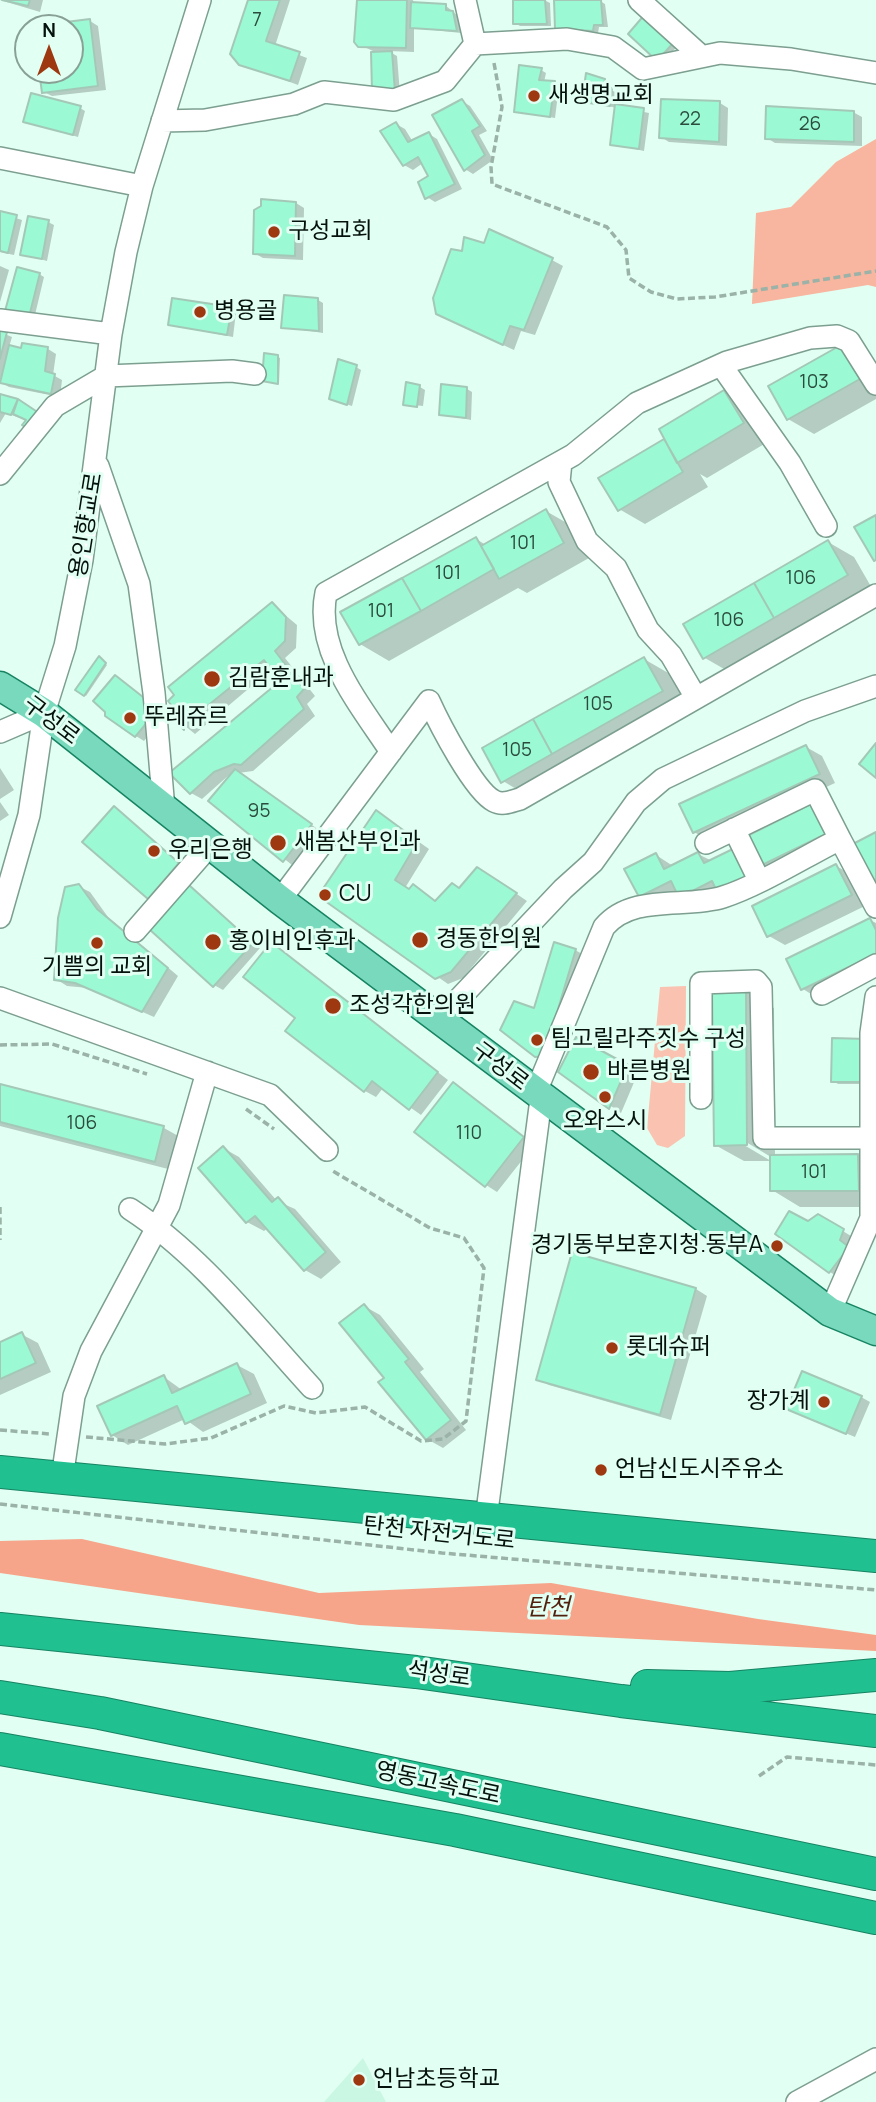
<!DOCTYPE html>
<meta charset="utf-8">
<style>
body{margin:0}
#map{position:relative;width:876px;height:2102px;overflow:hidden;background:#e1fff2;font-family:Manrope,sans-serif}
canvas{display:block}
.north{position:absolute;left:14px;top:14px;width:70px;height:70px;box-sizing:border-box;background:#e1fff2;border:2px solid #89a096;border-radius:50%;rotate:0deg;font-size:19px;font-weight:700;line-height:28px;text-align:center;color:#05110c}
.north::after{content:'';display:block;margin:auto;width:24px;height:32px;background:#9e3811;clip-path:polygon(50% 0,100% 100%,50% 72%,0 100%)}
</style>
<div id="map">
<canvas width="876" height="2102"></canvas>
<div class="north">N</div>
</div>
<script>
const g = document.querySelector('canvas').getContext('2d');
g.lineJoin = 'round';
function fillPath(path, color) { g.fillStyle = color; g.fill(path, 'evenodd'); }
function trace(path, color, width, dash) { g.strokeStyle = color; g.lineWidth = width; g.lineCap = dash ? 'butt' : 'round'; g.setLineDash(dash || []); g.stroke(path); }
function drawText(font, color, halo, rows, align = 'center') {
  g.font = font + ' Manrope,"Noto Sans KR",sans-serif'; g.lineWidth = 6; g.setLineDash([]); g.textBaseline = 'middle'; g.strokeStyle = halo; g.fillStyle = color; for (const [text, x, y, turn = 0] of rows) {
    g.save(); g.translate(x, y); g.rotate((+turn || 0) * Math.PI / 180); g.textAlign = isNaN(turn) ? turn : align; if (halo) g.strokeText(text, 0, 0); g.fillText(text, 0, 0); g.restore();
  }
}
fillPath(new Path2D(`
 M363 2058 386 2102H324Z`), '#c9f7e3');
fillPath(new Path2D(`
 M686 986 685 1136 668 1148 657 1145 647 1128 660 987Z`), '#fac2b0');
fillPath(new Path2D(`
 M876 139V287L868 285 752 304 756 213 791 207 836 162Z`), '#f8b59f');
fillPath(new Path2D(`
 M82 1539 319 1593 551 1583 758 1619 876 1635V1651L359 1625 0 1573V1541Z`), '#f7a58a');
fillPath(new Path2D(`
 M0 0H43L40 12Z
 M250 0H290L275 46 307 58 298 85 241 64Z
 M358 0H413L414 4 445 5 458 16 461 33 414 28V52L388 51 397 56 400 94 374 90 373 51 360 45Z
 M515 0H544L550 3 551 26H520L515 23Z
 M600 1 605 4 608 27H599L598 33 563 31Z
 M646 16 679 44 663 63Z
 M90 21 98 26 106 90 52 96 44 92 41 70H70V28L36 27Z
 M541 70 546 73 544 82 559 86 555 118 516 111Z
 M587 75 610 83 609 89 617 93 615 106 649 113 644 151 612 144 617 108 584 101Z
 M462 101 470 106 487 131 479 135 493 160 473 174 465 169Z
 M720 103 728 108 727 146 669 142 661 137Z
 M80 108 85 111 78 137 25 121Z
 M853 112 862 117V146L775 143 767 138Z
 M396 124 405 129 413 142 429 134 437 139 462 189 435 202 427 197 430 177 423 163 413 170 404 165Z
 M296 203 304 208 303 260 263 258 254 253Z
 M0 213 22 220 14 255 0 252Z
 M48 222 54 225 47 261 22 254Z
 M552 260 563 266 535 335 521 331 514 350 449 320Z
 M0 266 9 270 0 302Z
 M39 274 44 277 34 319 13 313Z
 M318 300 323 303V333L283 327Z
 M231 309 236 312 233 337 169 325Z
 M0 332 12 337 9 347 48 349 56 354 53 375 62 380 60 397 9 387 0 382Z
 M841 347 876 379V399L814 434 788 419Z
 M278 357 280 358 279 384 266 381Z
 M356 367 361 370 352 406 336 401Z
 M420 387 425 390 423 406 405 404Z
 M467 389 472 392 471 420 441 414Z
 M724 392 752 409 771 440 707 478 700 474 708 487 645 524 619 509 600 479 666 439Z
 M0 396 18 401 47 419 28 421 6 413 0 423Z
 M546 511 572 526 589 558 527 593 518 588 389 661 360 644 476 539 486 545Z
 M828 542 854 557 873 590 731 673 705 658Z
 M272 604 297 625 296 648 285 658 315 696 307 704 315 716 253 771 238 773 319 830 292 865 211 800 229 775 202 799 191 793 283 681 273 668 195 734 174 717Z
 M644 659 670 674 688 707 531 798 503 781Z
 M102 660 107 665 86 696 77 690Z
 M116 677 151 704 158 724 144 741 136 736Z
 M806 747 822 756 835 783 710 841 694 832Z
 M0 768 14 790 0 799Z
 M0 802 9 815 0 821Z
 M114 809 186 869 157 902 149 897Z
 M831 813 845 841 767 886 640 896 656 855 673 866 698 854 712 861Z
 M387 819 429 849 405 888 409 891 414 886 437 902 489 875 527 901 463 978 448 984 321 896Z
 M836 866 853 875 867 905 785 945 769 936Z
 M78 886 90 892 108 917 178 976 154 1017 88 988 67 986 56 979Z
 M190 887 260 948 223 990 214 985Z
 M870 920 876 923V971L819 999 803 989 788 959Z
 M271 944 448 1080 421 1115 383 1088 376 1097 365 1091 288 1030 298 1018Z
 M575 950 584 955 545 1061 536 1056 535 1010Z
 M745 991 774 1008 775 1157 858 1156 876 1166V1207H800L772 1190 771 1157 741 1139 739 1142 771 1161H744L715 1145Z
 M833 1040 872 1084H838L833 1081Z
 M627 1066 638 1073 621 1113 560 1071Z
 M454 1084 534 1145 497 1192 486 1185Z
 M0 1086 164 1128 180 1137 172 1170 0 1126Z
 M223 1148 239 1157 277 1201 295 1209 341 1262 321 1279 305 1270 268 1228 264 1231 247 1222Z
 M818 1216 851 1236 838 1277 830 1272 808 1223Z
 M573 1255 696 1289 707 1296 671 1420 549 1385 538 1379Z
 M364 1306 380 1315 424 1369 420 1372 466 1430 443 1448 427 1439 386 1378Z
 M21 1334 38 1343 51 1372 0 1395V1344Z
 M237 1365 254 1374 267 1403 203 1432 185 1419 128 1445 112 1435 164 1377 182 1390Z
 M861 1397 870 1402 855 1437 797 1413Z`), '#0003');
const building = new Path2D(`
 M2 0H30L28 6Z
 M248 0H280L266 41 300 52 290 81 239 65 230 54Z
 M357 0H407L406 48 358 47 354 42Z
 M513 0H545L547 24H513Z
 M554 0H601L603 25H594L593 31 555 29Z
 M411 2 446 4V10L453 11 457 31 410 28Z
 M646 13 675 41 657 61 628 34Z
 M90 19 98 86 42 93 39 70H70V28L34 26Z
 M392 51 395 92 372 91 371 52Z
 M519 65 542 68 539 80 555 81 550 117 514 112Z
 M586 73 605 79 604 87 612 88 610 106 582 102Z
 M31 93 81 106 73 135 23 122Z
 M462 99 480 126 472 131 485 155 464 171 432 115Z
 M661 99 720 101 719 142 659 138Z
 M615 104 644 108 639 149 610 145Z
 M766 106 854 111V142L765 139Z
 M396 122 408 142 429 132 455 184 425 199 418 182 428 176 418 157 403 166 380 131Z
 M261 199 296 202 295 256 253 254 254 210 261 206Z
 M0 211 17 215 8 253 0 251Z
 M28 216 49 220 42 259 20 255Z
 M489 229 553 258 524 330 510 326 503 345 436 314 433 298 451 249 462 251 464 237 484 243Z
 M17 267 40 273 29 317 5 311Z
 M284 295 318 298 319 331 281 328Z
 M172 298 232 307 227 335 168 325Z
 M0 330 7 332 0 359Z
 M22 343 48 347 45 371 55 374 51 394 0 383 9 345 21 348Z
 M841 345 860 379 787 420 768 386Z
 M264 353 278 355V384L262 381Z
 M338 359 357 365 347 405 329 399Z
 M406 382 420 385 417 407 403 405Z
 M441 384 467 387 466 418 439 415Z
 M724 390 744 423 677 463 659 429Z
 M0 394 18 399 11 415 0 412Z
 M18 399 42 415 32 432 22 425 26 420 13 414Z
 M664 439 683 472 618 511 598 478Z
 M546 509 564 543 499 579 481 546Z
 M876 515V560L874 561 854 527Z
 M476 537 494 569 421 611 402 578Z
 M828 540 848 575 774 618 754 583Z
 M402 578 421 611 359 645 340 612Z
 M754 583 774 618 703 659 683 624Z
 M272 602 286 617 285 641 275 651 304 689 297 697 304 709 241 765 234 764 214 772 190 794 169 773 280 681 264 660 184 725V730L171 717 176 711 168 701 174 695 168 687Z
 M99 656 106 663 84 696 75 690Z
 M644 657 663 691 552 754 533 719Z
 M115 675 143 697 150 719 135 737 105 716V712L93 701Z
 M533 719 552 754 501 783 482 748Z
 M876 743V778L859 764Z
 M806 745 820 774 693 833 679 804Z
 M235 769 312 824 283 862 208 801Z
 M815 802 830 832 758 867 743 838Z
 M114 806 179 863 148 899 82 842Z
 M376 810 418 841 395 880 409 889 413 884 435 901 452 883 459 888 477 867 517 893 451 972 435 979 318 896Z
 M876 832V893L851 845Z
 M737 847 752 876 718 894 712 881 679 898 671 881 639 897 624 869 656 853 664 869 698 852 704 863Z
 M836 864 852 895 767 937 752 906Z
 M79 884 97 909 168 968 142 1012 75 983 54 980 58 918 65 887Z
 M189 885 253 943 213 987 149 929Z
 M870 918 876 930V954L801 990 786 959Z
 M271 942 438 1072 409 1110 372 1081 364 1092 285 1031 295 1018 243 977Z
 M554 942 576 949 544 1056 535 1057 500 1030 514 1001 534 1008Z
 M746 989 747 1145 714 1146 712 990Z
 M576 1037 628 1065 609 1109 558 1072Z
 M832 1038 868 1039 867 1082H831Z
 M453 1082 524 1137 485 1187 414 1132Z
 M0 1084 164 1126 155 1162 0 1122Z
 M223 1146 272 1202 278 1197 326 1252 304 1271 255 1216 246 1223 198 1168Z
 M858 1154 859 1191H770V1155Z
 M789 1211 808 1221 818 1214 844 1229 840 1240 849 1247 829 1273 775 1234Z
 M572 1252 696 1288 660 1415 536 1380Z
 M364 1304 409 1359 405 1362 451 1420 426 1440 378 1382 384 1378 339 1323Z
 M22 1332 36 1363 0 1379V1342Z
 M237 1363 251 1394 185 1424 177 1406 111 1436 97 1406 164 1375 172 1393Z
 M802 1371 862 1396 846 1434 786 1409Z`);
fillPath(building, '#9bf9d3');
trace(building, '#a4c8b8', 2);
const minor = new Path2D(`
 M465 0 475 44
 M639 0 701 56
 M162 121 205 120 294 104 324 92 394 100 445 81 475 44 567 39 613 47 643 69 720 53 791 59 876 73
 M0 158 142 186
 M0 320 111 334
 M721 365 790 463 826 526
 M561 462 559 482 587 541 616 568 648 630 671 655 695 696
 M98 466 139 584 154 693 164 809
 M0 474 55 406 106 376 232 371 255 374
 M0 732 44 713
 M391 752C361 706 314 651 326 593L573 455 637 403 727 362 810 338 837 336 849 341 876 384
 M734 829 759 880
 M706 843 815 790 840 839
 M280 900 429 701C439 723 474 791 494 801 503 806 512 801 520 799L876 595
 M0 917 29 815 44 713 65 646 82 560 111 334 126 252 142 186 200 0
 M135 931 210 845
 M822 994 876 965
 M0 998 270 1095 327 1150
 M438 1021 563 889 593 862 636 802 663 779 805 711 876 686
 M871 1083V1033L876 997
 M535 1094 604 927C633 893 685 909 723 897 758 886 806 856 840 839L876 907
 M701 1098V983L756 981 761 987 764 1138H876
 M130 1209C201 1255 256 1327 312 1388
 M830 1312 871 1218V1083H876
 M62 1478 74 1396 91 1351 169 1205 207 1072
 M486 1519 541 1099
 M797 2102 876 2059`);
const major = new Path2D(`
 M0 686 44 713 280 900 830 1312 876 1331`);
const highway = new Path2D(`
 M0 1472 876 1556
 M0 1629 416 1672 621 1701 876 1731
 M647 1686 730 1688 876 1675
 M0 1697 100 1713 876 1874
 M0 1749 455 1830 876 1918`);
trace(minor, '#7c9f90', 24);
trace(major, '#178362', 31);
trace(highway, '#178362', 34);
trace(new Path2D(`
 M494 63 502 107 491 167 492 184 607 227 626 250 629 278 651 292 677 299 715 297 876 271
 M0 1045 52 1044 147 1074
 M246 1109 274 1129
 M0 1207V1240
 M0 1430 50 1434
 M86 1437 165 1444 211 1438 284 1406 316 1413 365 1407 421 1441 443 1439 466 1421 484 1268 464 1238 430 1228 331 1170
 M0 1504 442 1553 876 1590
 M759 1776 787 1757 876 1765`), '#9ab2a7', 3.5, [7, 3.5]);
trace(minor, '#fff', 21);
trace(major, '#79d9bd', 28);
trace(highway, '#20c091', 32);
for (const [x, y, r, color] of [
 [534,96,7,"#9e3811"],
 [274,232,7,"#9e3811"],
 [200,312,7,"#9e3811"],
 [212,679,9,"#9e3811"],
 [130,718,7,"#9e3811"],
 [278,843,9,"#9e3811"],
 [154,851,7,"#9e3811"],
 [325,895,7,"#9e3811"],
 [420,940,9,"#9e3811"],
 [213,942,9,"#9e3811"],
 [97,943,7,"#9e3811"],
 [333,1006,9,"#9e3811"],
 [537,1040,7,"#9e3811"],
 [591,1072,9,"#9e3811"],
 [605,1097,7,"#9e3811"],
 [777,1246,7,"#9e3811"],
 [612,1348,7,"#9e3811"],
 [824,1402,7,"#9e3811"],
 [601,1470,7,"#9e3811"],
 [359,2080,7,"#9e3811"]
]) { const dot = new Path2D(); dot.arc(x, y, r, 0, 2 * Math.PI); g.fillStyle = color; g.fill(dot); trace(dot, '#e1fff2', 2.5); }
drawText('19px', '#2a4b3e', null, [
 ["7",257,21],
 ["22",690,120],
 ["26",810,125],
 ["103",814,383],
 ["101",523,544],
 ["101",448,574],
 ["106",801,579],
 ["101",381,612],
 ["106",729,621],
 ["105",598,705],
 ["105",517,751],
 ["95",259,812],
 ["106",82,1124],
 ["110",469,1134],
 ["101",814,1173]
]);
drawText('23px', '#05110c', '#e1fff2', [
 ["새생명교회",548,96],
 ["구성교회",288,232],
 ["병용골",214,312],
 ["김람훈내과",228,679],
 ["뚜레쥬르",144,718],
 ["새봄산부인과",294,843],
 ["우리은행",168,851],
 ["CU",339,895],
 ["경동한의원",436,940],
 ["홍이비인후과",229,942],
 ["기쁨의 교회",97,968,"center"],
 ["조성각한의원",349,1006],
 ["팀고릴라주짓수 구성",551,1040],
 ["바른병원",607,1072],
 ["오와스시",605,1122,"center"],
 ["경기동부보훈지청.동부A",763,1246,"right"],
 ["롯데슈퍼",626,1348],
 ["장가계",810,1402,"right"],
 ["언남신도시주유소",615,1470],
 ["언남초등학교",373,2080]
], 'left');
drawText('23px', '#05110c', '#e1fff2', [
 ["용인향교로",87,525,-81],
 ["구성로",51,721,37],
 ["구성로",500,1067,37],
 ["탄천 자전거도로",439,1534,6],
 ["석성로",439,1675,8],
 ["영동고속도로",438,1784,12]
]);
drawText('italic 24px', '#511f0d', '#e1fff2', [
 ["탄천",548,1608]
]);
</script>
